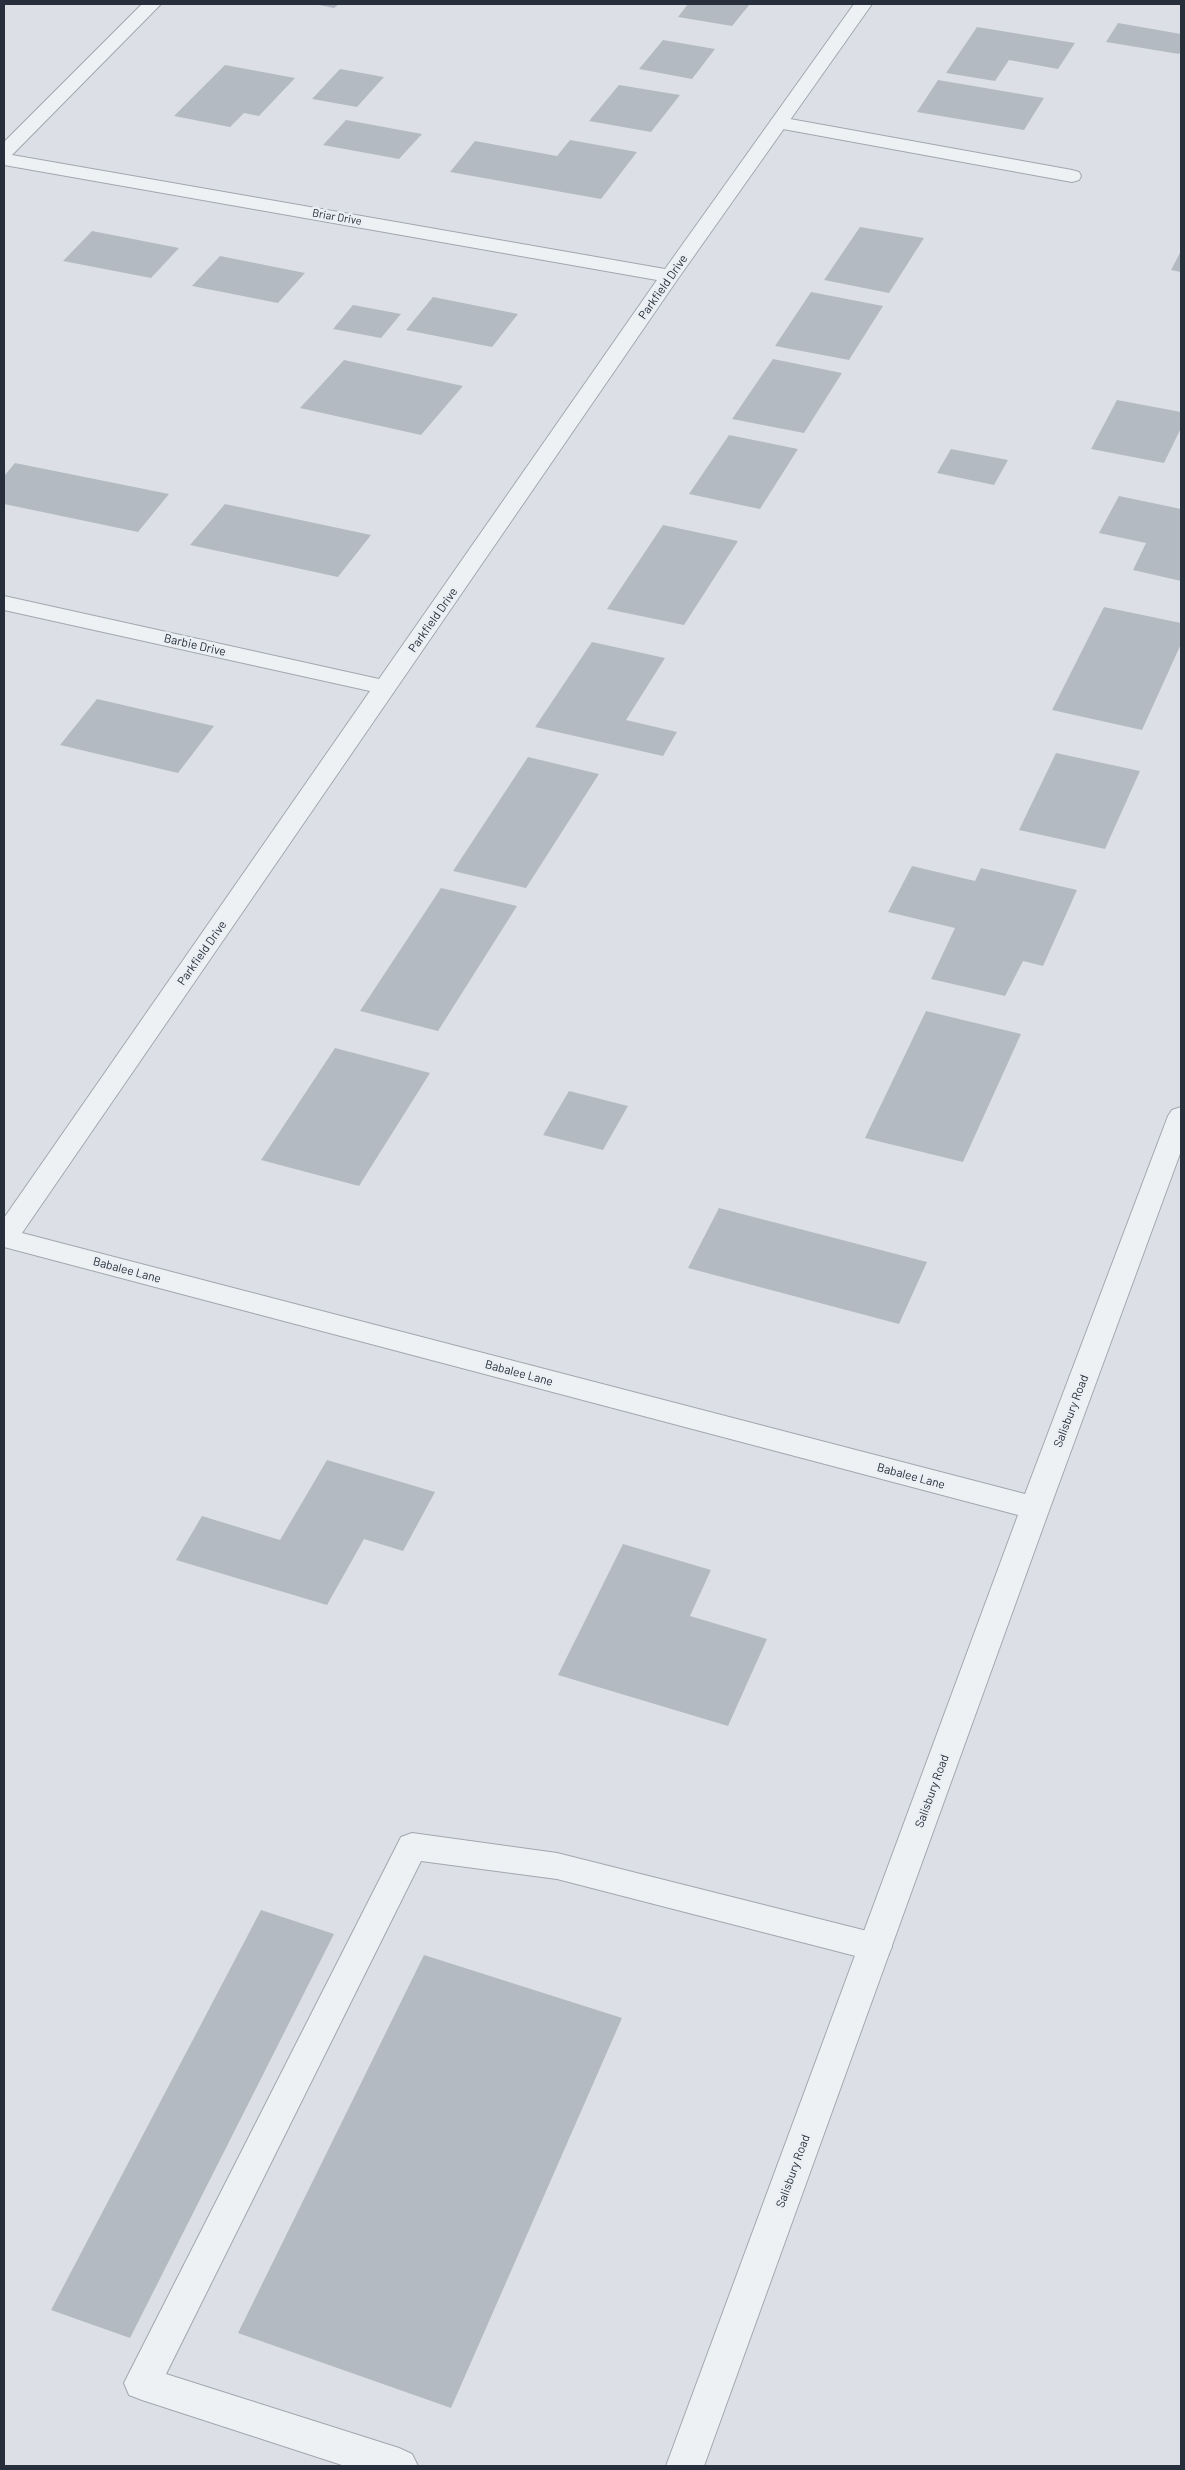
<!DOCTYPE html>
<style>
body{margin:0}
#map{position:relative;width:1185px;height:2470px;overflow:hidden;background:#dce0e6;font-family:Barlow,sans-serif}
canvas{display:block}
.frame{position:absolute;inset:0;border:5px solid #262f3b;pointer-events:none}
</style>
<div id="map">
<canvas width="1185" height="2470"></canvas>
<div class="frame"></div>
</div>
<script>
const g = document.querySelector('canvas').getContext('2d');
g.lineJoin = 'round';
function fillPath(path, color) { g.fillStyle = color; g.fill(path, 'evenodd'); }
function trace(path, color, width, dash) { g.strokeStyle = color; g.lineWidth = width; g.lineCap = dash ? 'butt' : 'round'; g.setLineDash(dash || []); g.stroke(path); }
function drawText(font, color, halo, rows, align = 'center') {
  g.font = font + ' Barlow,sans-serif'; g.lineWidth = 5; g.setLineDash([]); g.textBaseline = 'middle'; g.strokeStyle = halo; g.fillStyle = color; for (const [text, x, y, turn = 0] of rows) {
    g.save(); g.translate(x, y); g.rotate((+turn || 0) * Math.PI / 180); g.textAlign = isNaN(turn) ? turn : align; if (halo) g.strokeText(text, 0, 0); g.fillText(text, 0, 0); g.restore();
  }
}
fillPath(new Path2D(`
 M314 4H339L334 8Z
 M688 4H750L732 26 678 17Z
 M1118 23 1181 34V50L1179 54 1106 42Z
 M977 27 1075 43 1058 69 1009 60 995 81 946 73Z
 M663 40 715 49 692 79 639 69Z
 M225 65 295 78 259 116 244 113 230 127 174 116Z
 M340 69 384 77 357 107 312 99Z
 M938 80 1044 98 1024 130 917 112Z
 M619 85 680 95 651 132 589 121Z
 M346 120 422 134 399 159 323 145Z
 M570 140 637 152 601 199 450 172 475 141 557 156Z
 M860 227 924 238 889 293 824 280Z
 M92 231 179 248 151 278 63 261Z
 M1181 251V272L1171 270Z
 M220 256 305 273 278 303 192 286Z
 M811 292 883 306 849 360 775 346Z
 M433 297 518 314 492 347 406 330Z
 M353 305 401 314 381 338 333 329Z
 M773 359 842 373 804 433 732 419Z
 M344 360 463 386 421 435 300 408Z
 M1117 400 1181 412V428L1164 463 1091 449Z
 M729 435 798 449 760 509 689 494Z
 M951 449 1008 460 994 485 937 473Z
 M15 463 169 494 138 532 4 504V476Z
 M1119 496 1181 509V581L1133 570 1146 543 1099 533Z
 M225 504 371 535 338 577 190 545Z
 M663 525 738 541 684 625 607 609Z
 M1104 607 1181 623V644L1142 730 1052 710Z
 M592 642 665 658 626 720 677 732 663 756 535 727Z
 M97 699 214 726 178 773 60 745Z
 M1056 753 1140 771 1105 849 1019 830Z
 M528 757 599 774 526 888 453 871Z
 M912 866 975 881 981 868 1077 890 1043 966 1023 961 1005 996 931 979 955 928 888 912Z
 M441 888 517 906 438 1031 360 1011Z
 M926 1011 1021 1034 963 1162 865 1138Z
 M335 1048 430 1073 359 1186 261 1160Z
 M569 1091 628 1106 603 1150 543 1135Z
 M719 1208 927 1262 899 1324 688 1268Z
 M327 1460 435 1492 403 1551 364 1539 327 1605 176 1560 202 1516 280 1540Z
 M623 1544 711 1570 690 1616 767 1639 728 1726 558 1675Z
 M261 1910 334 1934 130 2338 51 2310Z
 M424 1955 622 2018 451 2408 238 2333Z`), '#b3bac2');
const service = new Path2D(`
 M779 117 1072 170 1079 172 1081 176 1079 180 1072 182 772 127 770 123 772 119Z
 M412 1833 557 1853 875 1933 887 1937 892 1947 887 1957 875 1961 557 1879 421 1861 166 2374 399 2448 412 2454 418 2466H345L142 2400 129 2395 124 2383 401 1837Z`);
const minor = new Path2D(`
 M142 4H161L12 155 665 269 854 4H872L677 280 22 1233 1025 1494 1168 1116 1172 1110 1181 1107V1151L1050 1508 704 2466H666L1018 1515 4 1247V1218L370 691 4 610V596L379 679 657 280 4 165V142Z`);
trace(service, '#a2a7af', 2);
trace(minor, '#a2a7af', 2);
fillPath(service, '#eef1f4');
fillPath(minor, '#eef1f4');
drawText('11px', '#262f3b', '#ebeff3', [
 ["Briar Drive",337,217,10]
]);
drawText('12px', '#262f3b', '#ebeff3', [
 ["Parkfield Drive",663,287,-55],
 ["Parkfield Drive",433,620,-55],
 ["Barbie Drive",195,645,13],
 ["Parkfield Drive",202,953,-55],
 ["Babalee Lane",127,1270,15],
 ["Babalee Lane",519,1373,15],
 ["Salisbury Road",1071,1411,-69],
 ["Babalee Lane",911,1476,15],
 ["Salisbury Road",932,1791,-70],
 ["Salisbury Road",793,2171,-70]
]);
</script>
